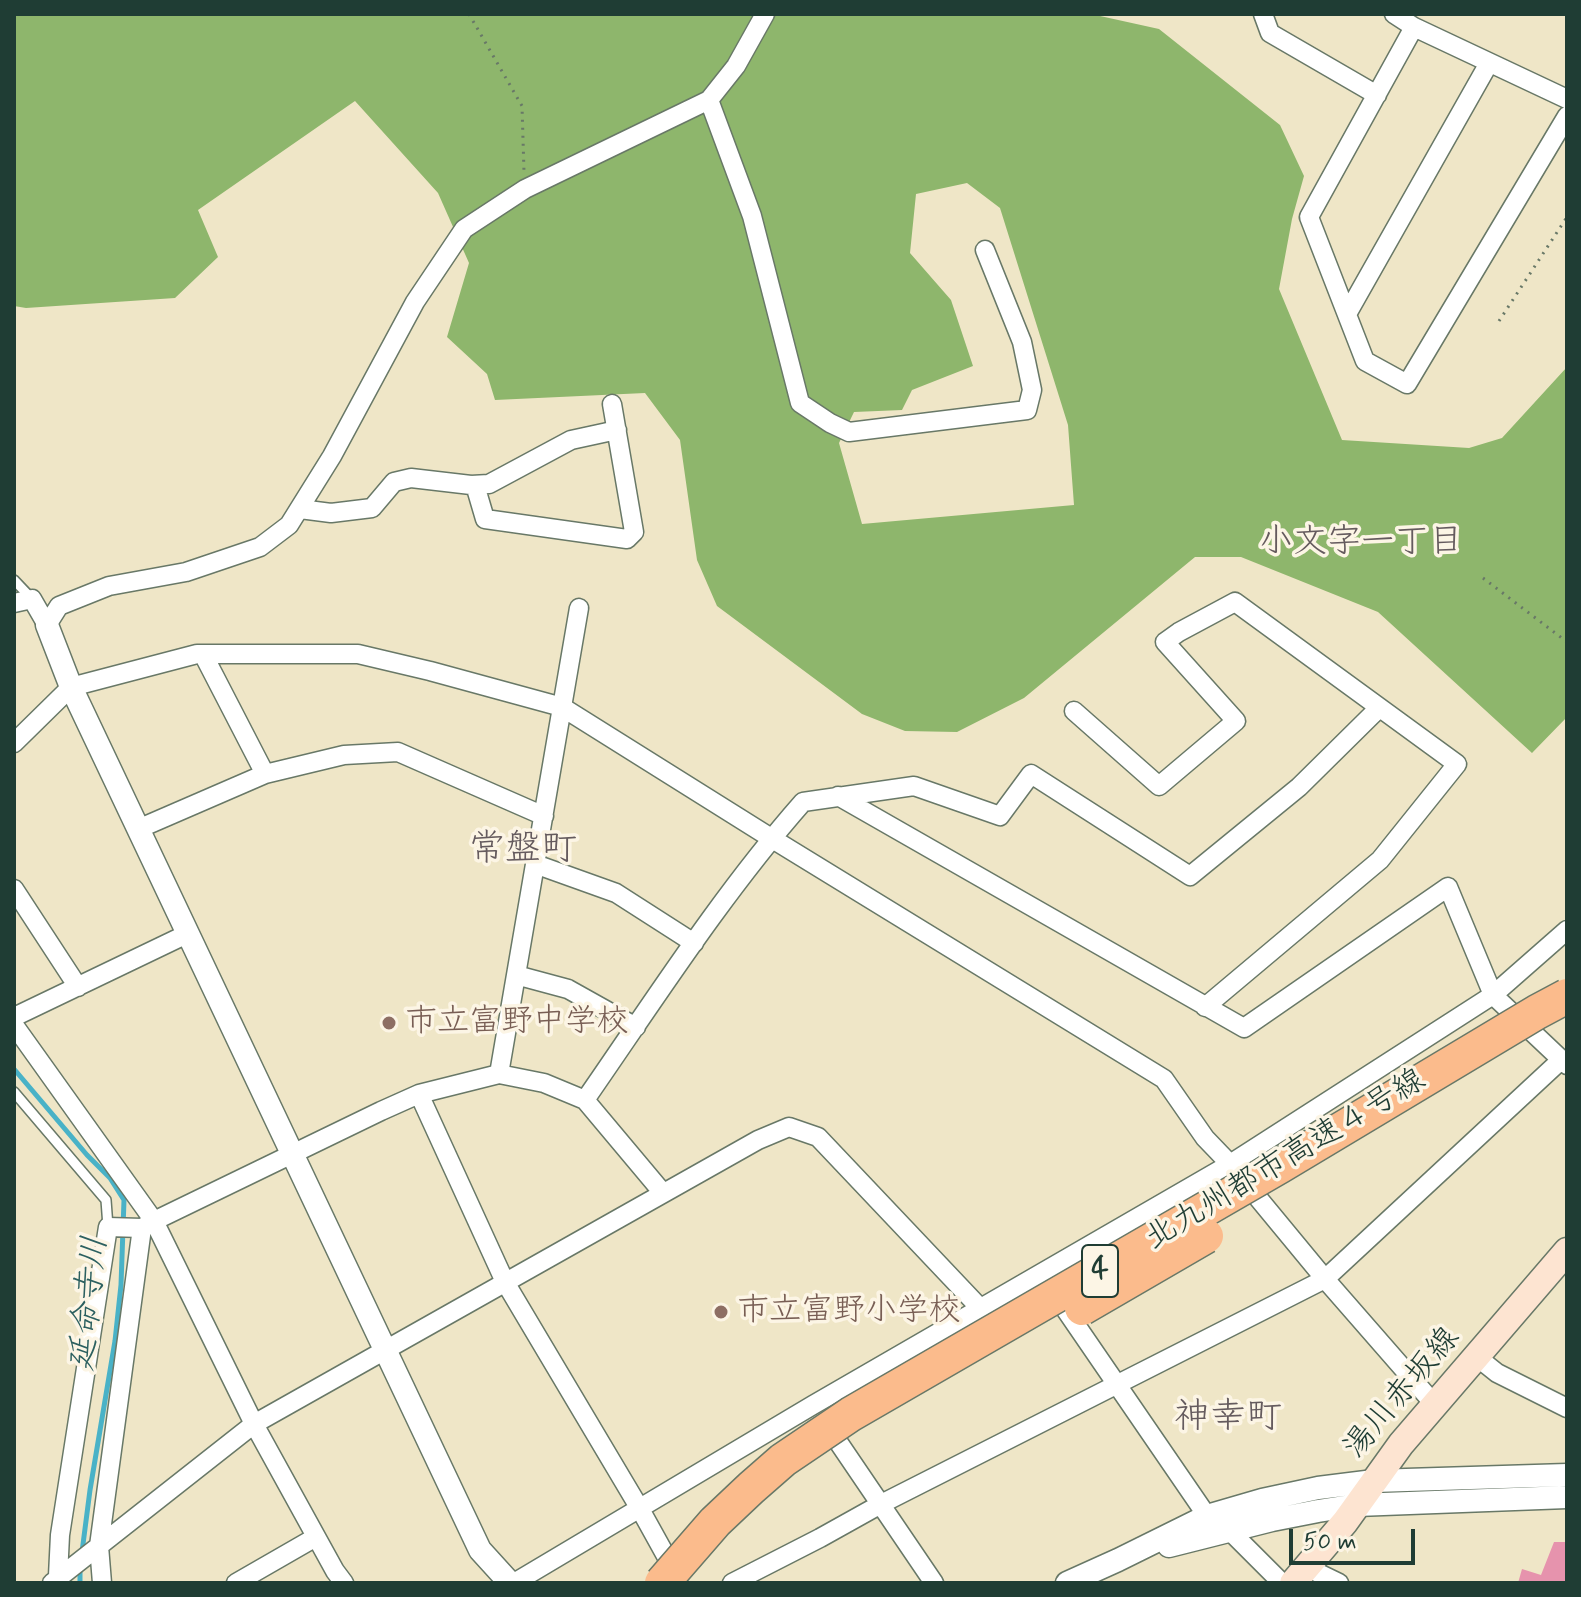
<!DOCTYPE html>
<meta charset="utf-8">
<style>
body{margin:0}
#map{position:relative;width:1581px;height:1597px;overflow:hidden;background:#efe6c7;font-family:Mynerve,sans-serif}
canvas{display:block}
.frame{position:absolute;inset:0;border:16px solid #1f3d34;pointer-events:none}
.scale{position:absolute;left:1289px;top:1529px;width:126px;height:36px;box-sizing:border-box;border:4px solid #1f3d34;border-top:0;padding-left:10px;font-size:24px;line-height:28px;white-space:nowrap;color:#1f3d34;-webkit-text-stroke:6px #fcf5e5;paint-order:stroke}
</style>
<div id="map">
<canvas width="1581" height="1597"></canvas>
<div class="frame"></div>
<div class="scale">50 m</div>
</div>
<script>
const g = document.querySelector('canvas').getContext('2d');
g.lineJoin = 'round';
function fillPath(path, color) { g.fillStyle = color; g.fill(path, 'evenodd'); }
function trace(path, color, width, dash) { g.strokeStyle = color; g.lineWidth = width; g.lineCap = dash ? 'butt' : 'round'; g.setLineDash(dash || []); g.stroke(path); }
function drawText(font, color, halo, rows, align = 'center') {
  g.font = font + ' Mynerve,"Klee One",sans-serif'; g.lineWidth = 7; g.setLineDash([]); g.textBaseline = 'middle'; g.strokeStyle = halo; g.fillStyle = color; for (const [text, x, y, turn = 0] of rows) {
    g.save(); g.translate(x, y); g.rotate((+turn || 0) * Math.PI / 180); g.textAlign = isNaN(turn) ? turn : align; if (halo) g.strokeText(text, 0, 0); g.fillText(text, 0, 0); g.restore();
  }
}
fillPath(new Path2D(`
 M14 14H1091L1159 29 1280 125 1304 176 1292 219 1279 289 1342 440 1469 448 1502 438 1567 367V717L1532 753 1378 612 1241 557H1195L1024 698 957 732 905 731 862 714 717 606 697 560 680 440 645 393 495 400 487 374 447 337 469 263 438 193 355 101 198 210 218 257 175 298 26 308 14 306ZM967 183 1000 208 1068 425 1074 505 862 524 839 443 854 412 902 410 912 390 973 366 951 300 910 253 916 194Z`), '#8eb66c');
trace(new Path2D(`
 M14 1069 87 1155 110 1178 124 1200 121 1285 115 1341 90 1490 82 1552
 M80 1583V1566`), '#49b2c7', 5);
fillPath(new Path2D(`
 M1554 1542H1567V1583H1518L1522 1569 1541 1575Z`), '#e693ad');
const service = new Path2D(`
 M14 580 32 599
 M14 1092 106 1200 108 1227`);
const minor = new Path2D(`
 M1263 14 1270 33 1377 95
 M1394 14 1414 27 1567 99
 M1414 27 1309 217 1365 361 1407 384 1567 116
 M709 100 752 216 800 403 830 423 849 432 1027 410 1032 390 1022 342 985 250
 M1347 314 1489 63
 M475 485 485 519 627 539 634 532 612 404
 M300 509 331 513 372 508 394 482 411 478 471 485 489 484 571 440 617 430
 M14 603 32 599 47 625 59 606 109 586 186 572 260 547 289 525 332 456 415 302 464 229 525 189 709 100 736 66 765 14
 M203 654 265 774
 M1074 711 1159 786 1236 721 1165 642 1179 632 1235 602 1457 764 1380 860 1205 1007
 M14 743 71 687 197 654H358L430 671 562 707 771 838 1164 1079 1205 1138 1230 1164 1325 1279 1435 1405
 M838 796 1244 1028 1448 887 1493 995 1567 1065
 M138 829 265 774 344 755 398 752 544 816
 M535 864 616 893 694 943
 M14 889 78 987
 M516 975 568 989 636 1027
 M14 1017 187 934
 M14 1025 154 1221 254 1424 335 1571 344 1583
 M499 1074 579 608
 M419 1094 505 1282 640 1509 676 1574
 M585 1100C655 999 722 894 803 802L914 786 1000 816 1031 774 1190 876 1299 787 1379 708
 M1063 1306 1207 1516
 M1477 1357 1497 1373 1567 1408
 M826 1424 934 1583
 M1229 1530 1282 1583
 M1308 1568 1339 1583
 M52 1583 254 1424 758 1140 789 1127 818 1137 981 1309
 M60 1583 58 1576 60 1535 108 1227 142 1228 154 1221 381 1111 419 1094 499 1074 544 1083 585 1100 663 1193
 M102 1583 99 1546 142 1228
 M236 1583 316 1537
 M514 1583 813 1405 1230 1164 1493 995 1567 930
 M732 1583 820 1538 881 1504 1325 1279 1561 1060`);
const tertiary = new Path2D(`
 M47 625 71 687 480 1550 510 1583
 M1169 1546 1272 1520 1318 1511 1357 1505 1567 1497
 M1067 1583 1118 1560 1207 1516 1262 1500 1318 1488 1374 1481 1567 1475`);
const secondary = new Path2D(`
 M1293 1583 1345 1522 1401 1444 1567 1251`);
trace(service, '#687867', 12);
trace(minor, '#687867', 21);
trace(tertiary, '#687867', 25);
trace(secondary, '#687867', 29);
trace(new Path2D(`
 M469 14 522 106 524 172
 M1499 321 1567 217
 M1483 578 1567 642`), '#687867', 3, [2, 6]);
trace(service, '#fff', 9);
trace(minor, '#fff', 18);
trace(tertiary, '#fff', 22);
trace(secondary, '#fde4d1', 26);
const motorwayBridge = new Path2D(`
 M1082 1308 1206 1236
 M662 1583 715 1522 751 1488 783 1460 851 1414 1280 1166 1537 1012 1567 996`);
trace(motorwayBridge, '#687867', 37, []);
trace(motorwayBridge, '#fbbb8c', 34);
for (const [x, y, r, color] of [
 [389,1023,8,"#8d6e63"],
 [721,1312,8,"#8d6e63"]
]) { const dot = new Path2D(); dot.arc(x, y, r, 0, 2 * Math.PI); g.fillStyle = color; g.fill(dot); trace(dot, '#fcf5e5', 3); }
for (const [x, y, w] of [
 [1100,1271,36]
]) { const box = new Path2D(); box.roundRect(x - w / 2, y - 26, w, 52, 6); g.fillStyle = '#fcf5e5'; g.fill(box); trace(box, '#1f3d34', 2); }
drawText('bold 30px', '#1f3d34', null, [
 ["4",1100,1271]
]);
drawText('32px', '#785e54', '#fcf5e5', [
 ["市立富野中学校",405,1023],
 ["市立富野小学校",737,1312]
], 'left');
drawText('32px', '#1f3d34', '#fcf5e5', [
 ["北九州都市高速４号線",1286,1161,-31],
 ["湯川赤坂線",1403,1394,-50]
]);
drawText('34px', '#655b5e', '#fcf5e5', [
 ["小文字一丁目",1361,544]
]);
drawText('italic 34px', '#2c6060', '#fcf5e5', [
 ["延命寺川",91,1304,-84]
]);
drawText('36px', '#655b5e', '#fcf5e5', [
 ["常盤町",523,851],
 ["神幸町",1228,1419]
]);
</script>
